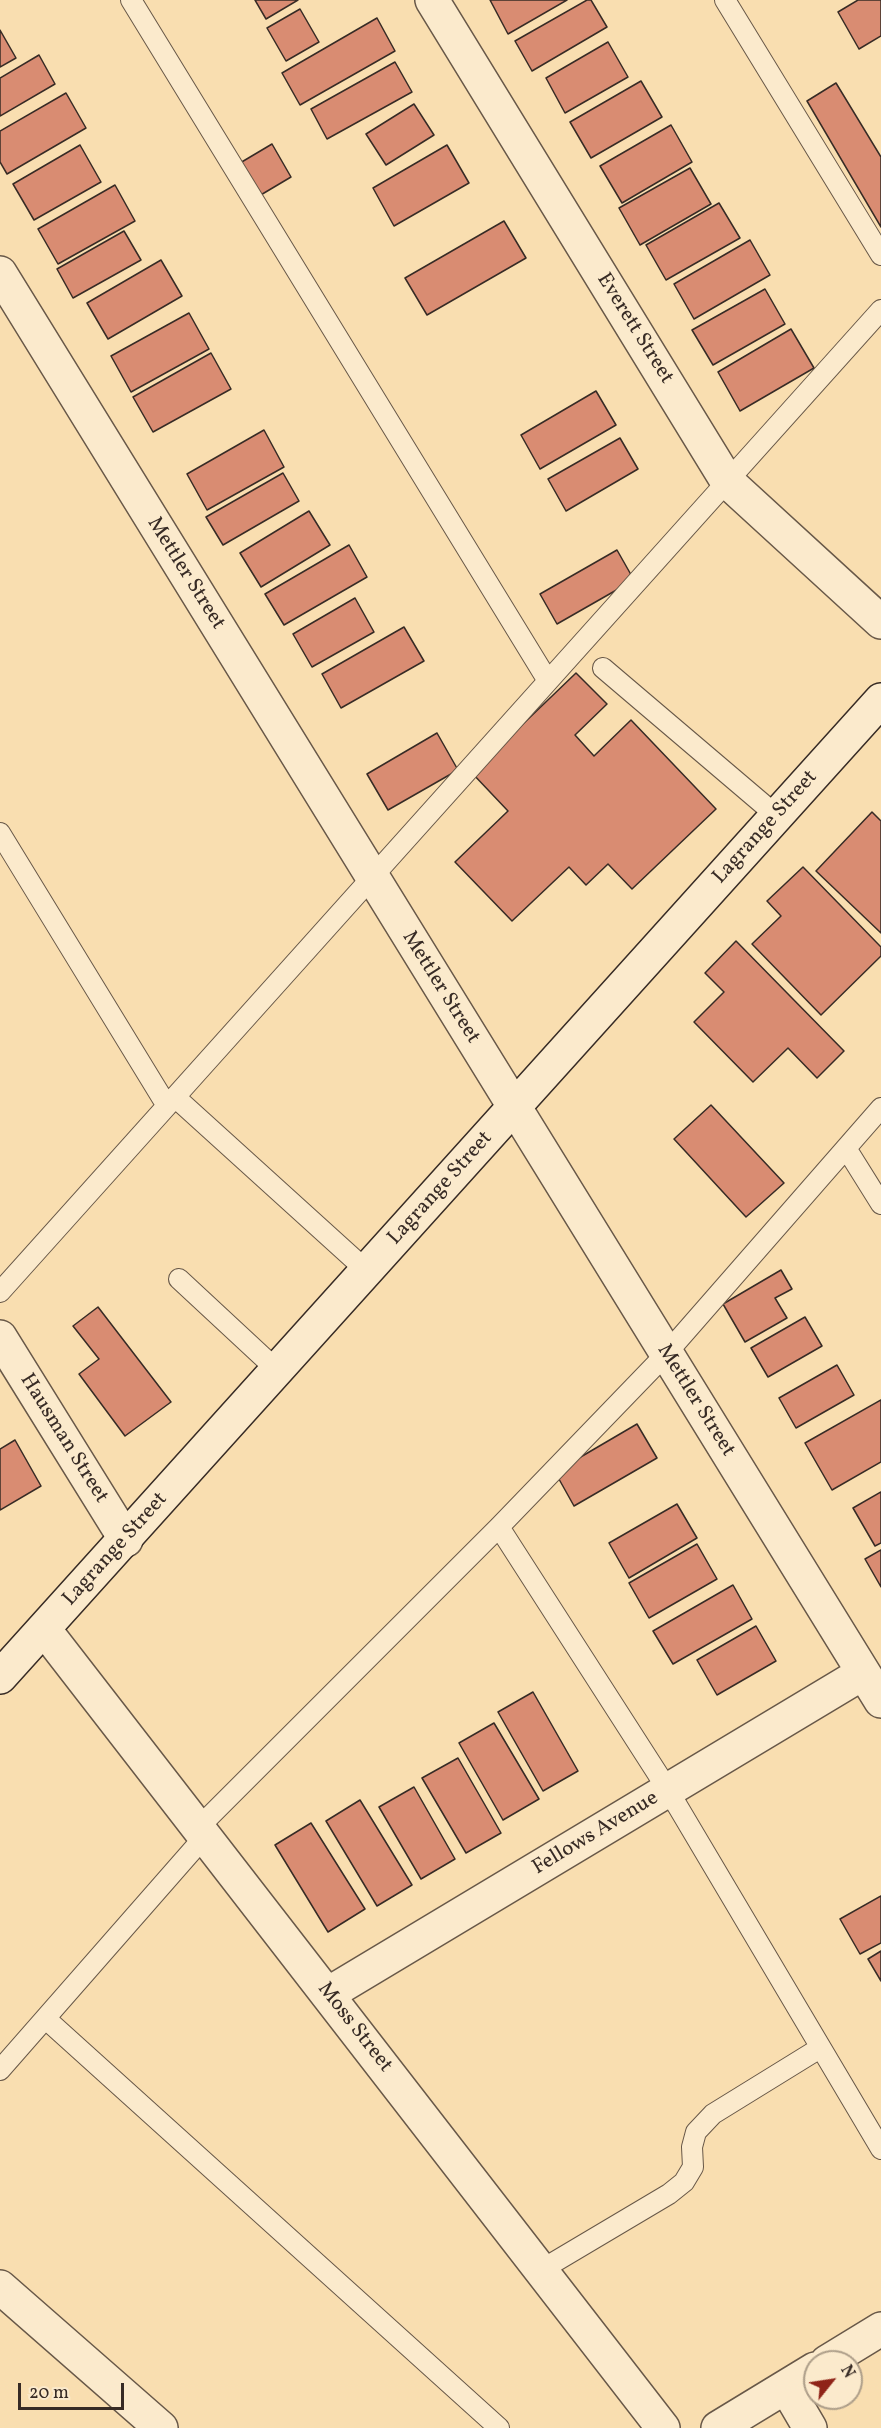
<!DOCTYPE html>
<style>
body{margin:0}
#map{position:relative;width:881px;height:2428px;overflow:hidden;background:#f9deb0;font-family:Vollkorn,serif}
canvas{display:block}
.north{position:absolute;left:803px;top:2350px;width:60px;height:60px;box-sizing:border-box;background:#fbeacc;border:2px solid #ad9e89;border-radius:50%;rotate:60deg;font-size:16px;font-weight:700;line-height:24px;text-align:center;color:#372b25}
.north::after{content:'';display:block;margin:auto;width:21px;height:27px;background:#8f2418;clip-path:polygon(50% 0,100% 100%,50% 72%,0 100%)}
.scale{position:absolute;left:18px;top:2383px;width:106px;height:27px;box-sizing:border-box;border:3px solid #372b25;border-top:0;padding-left:8px;font-size:18px;line-height:21px;white-space:nowrap;color:#372b25;-webkit-text-stroke:4px #fbeacc;paint-order:stroke}
</style>
<div id="map">
<canvas width="881" height="2428"></canvas>
<div class="north">N</div>
<div class="scale">20 m</div>
</div>
<script>
const g = document.querySelector('canvas').getContext('2d');
g.lineJoin = 'round';
function fillPath(path, color) { g.fillStyle = color; g.fill(path, 'evenodd'); }
function trace(path, color, width, dash) { g.strokeStyle = color; g.lineWidth = width; g.lineCap = dash ? 'butt' : 'round'; g.setLineDash(dash || []); g.stroke(path); }
function drawText(font, color, halo, rows, align = 'center') {
  g.font = font + ' Vollkorn,serif'; g.lineWidth = 4.5; g.setLineDash([]); g.textBaseline = 'middle'; g.strokeStyle = halo; g.fillStyle = color; for (const [text, x, y, turn = 0] of rows) {
    g.save(); g.translate(x, y); g.rotate((+turn || 0) * Math.PI / 180); g.textAlign = isNaN(turn) ? turn : align; if (halo) g.strokeText(text, 0, 0); g.fillText(text, 0, 0); g.restore();
  }
}
const building = new Path2D(`
 M255 0H298L266 19Z
 M490 0H567L508 34Z
 M587 0H591L607 27 532 71 515 41Z
 M858 0H881V36L859 49 838 12Z
 M300 9 319 42 286 61 267 28Z
 M377 18 395 51 300 105 282 73Z
 M0 30 16 58 0 67Z
 M608 42 628 77 565 113 546 78Z
 M39 55 55 84 0 116V78Z
 M395 62 412 92 327 139 311 109Z
 M641 81 662 117 591 158 570 122Z
 M836 83 881 157V227L807 101Z
 M66 93 86 128 7 174 0 162V131Z
 M414 104 434 135 386 165 366 134Z
 M671 125 692 162 622 203 600 166Z
 M272 144 291 177 259 196 240 163Z
 M80 145 101 182 34 220 13 184Z
 M447 145 469 183 394 226 373 188Z
 M690 168 711 204 640 245 619 208Z
 M115 185 135 221 58 264 38 229Z
 M719 203 740 238 666 280 646 245Z
 M504 221 526 258 427 315 405 278Z
 M124 231 141 260 73 298 57 269Z
 M750 240 770 275 694 319 674 284Z
 M161 260 182 296 108 339 87 303Z
 M765 289 785 324 713 365 692 330Z
 M189 313 209 349 131 392 111 356Z
 M791 329 814 368 740 411 718 372Z
 M211 353 231 389 153 432 133 397Z
 M596 391 616 425 540 469 521 435Z
 M264 430 284 467 207 510 187 474Z
 M620 438 638 469 566 511 548 479Z
 M283 473 299 501 223 545 206 517Z
 M309 511 330 545 261 587 240 553Z
 M349 545 367 577 284 625 265 594Z
 M617 550 634 580 557 624 540 594Z
 M355 598 374 632 312 667 293 634Z
 M404 627 424 661 341 708 322 674Z
 M576 673 607 704 575 735 594 756 631 720 716 809 632 889 608 864 586 885 569 867 512 921 455 862 508 811 472 773Z
 M437 733 458 770 388 810 367 774Z
 M872 812 881 821V933L816 871Z
 M803 867 881 947V956L821 1015 752 944 781 916 767 901Z
 M736 941 844 1051 817 1078 788 1048 753 1082 694 1022 724 992 705 973Z
 M711 1105 784 1183 746 1217 674 1139Z
 M781 1270 792 1289 775 1298 787 1318 745 1342 723 1304Z
 M98 1307 171 1402 125 1436 79 1374 99 1359 73 1326Z
 M805 1317 822 1346 768 1377 751 1348Z
 M837 1365 854 1395 796 1428 779 1398Z
 M881 1400V1462L832 1490 805 1443Z
 M637 1424 657 1458 574 1506 555 1472Z
 M15 1440 41 1486 0 1510V1449Z
 M881 1492V1543L875 1546 853 1508Z
 M677 1504 697 1538 629 1578 609 1543Z
 M697 1544 717 1579 649 1618 629 1583Z
 M881 1550V1587L865 1559Z
 M733 1585 752 1619 673 1664 653 1631Z
 M756 1626 776 1661 717 1695 697 1660Z
 M533 1692 578 1771 543 1791 498 1712Z
 M494 1723 539 1799 503 1820 459 1743Z
 M458 1758 501 1833 466 1853 422 1778Z
 M414 1787 455 1859 421 1879 379 1807Z
 M360 1800 412 1885 377 1906 326 1821Z
 M311 1823 365 1909 328 1932 275 1845Z
 M881 1896V1943L860 1954 840 1919Z
 M881 1951V1981L868 1959Z`);
fillPath(building, '#d98c72');
trace(building, '#372b25', 1.5);
const lane = new Path2D(`
 M131 0 548 681
 M725 0 881 255
 M603 668 777 816
 M0 833 167 1106
 M175 1097 367 1271
 M846 1148 881 1204
 M179 1279 278 1371
 M0 1292 881 310
 M499 1527 668 1790 881 2149
 M198 1828 499 1527 666 1354 881 1108
 M46 2019 499 2428
 M0 2070 205 1836
 M541 2270 669 2194 684 2182 693 2167 692 2147 696 2132 713 2114 820 2048`);
const street = new Path2D(`
 M432 0 727 481 881 622
 M0 273 881 1701
 M0 1337 126 1540
 M44 1629 663 2428
 M328 1994 863 1673
 M0 2287 161 2428
 M827 2362 881 2329
 M786 2387 810 2428
 M718 2428 815 2369`);
const secondary = new Path2D(`
 M0 1677 881 700`);
trace(lane, '#685848', 22);
trace(street, '#685848', 36);
trace(secondary, '#372b25', 36);
trace(lane, '#fbeacc', 20);
trace(street, '#fbeacc', 33);
trace(secondary, '#fbeacc', 33);
drawText('21px', '#372b25', '#fbeacc', [
 ["Everett Street",634,329,58],
 ["Mettler Street",185,574,58],
 ["Lagrange Street",766,828,-48],
 ["Mettler Street",440,988,58],
 ["Lagrange Street",441,1189,-48],
 ["Mettler Street",695,1401,58],
 ["Hausman Street",63,1439,58],
 ["Lagrange Street",116,1550,-48],
 ["Fellows Avenue",596,1834,-31],
 ["Moss Street",354,2028,52]
]);
</script>
